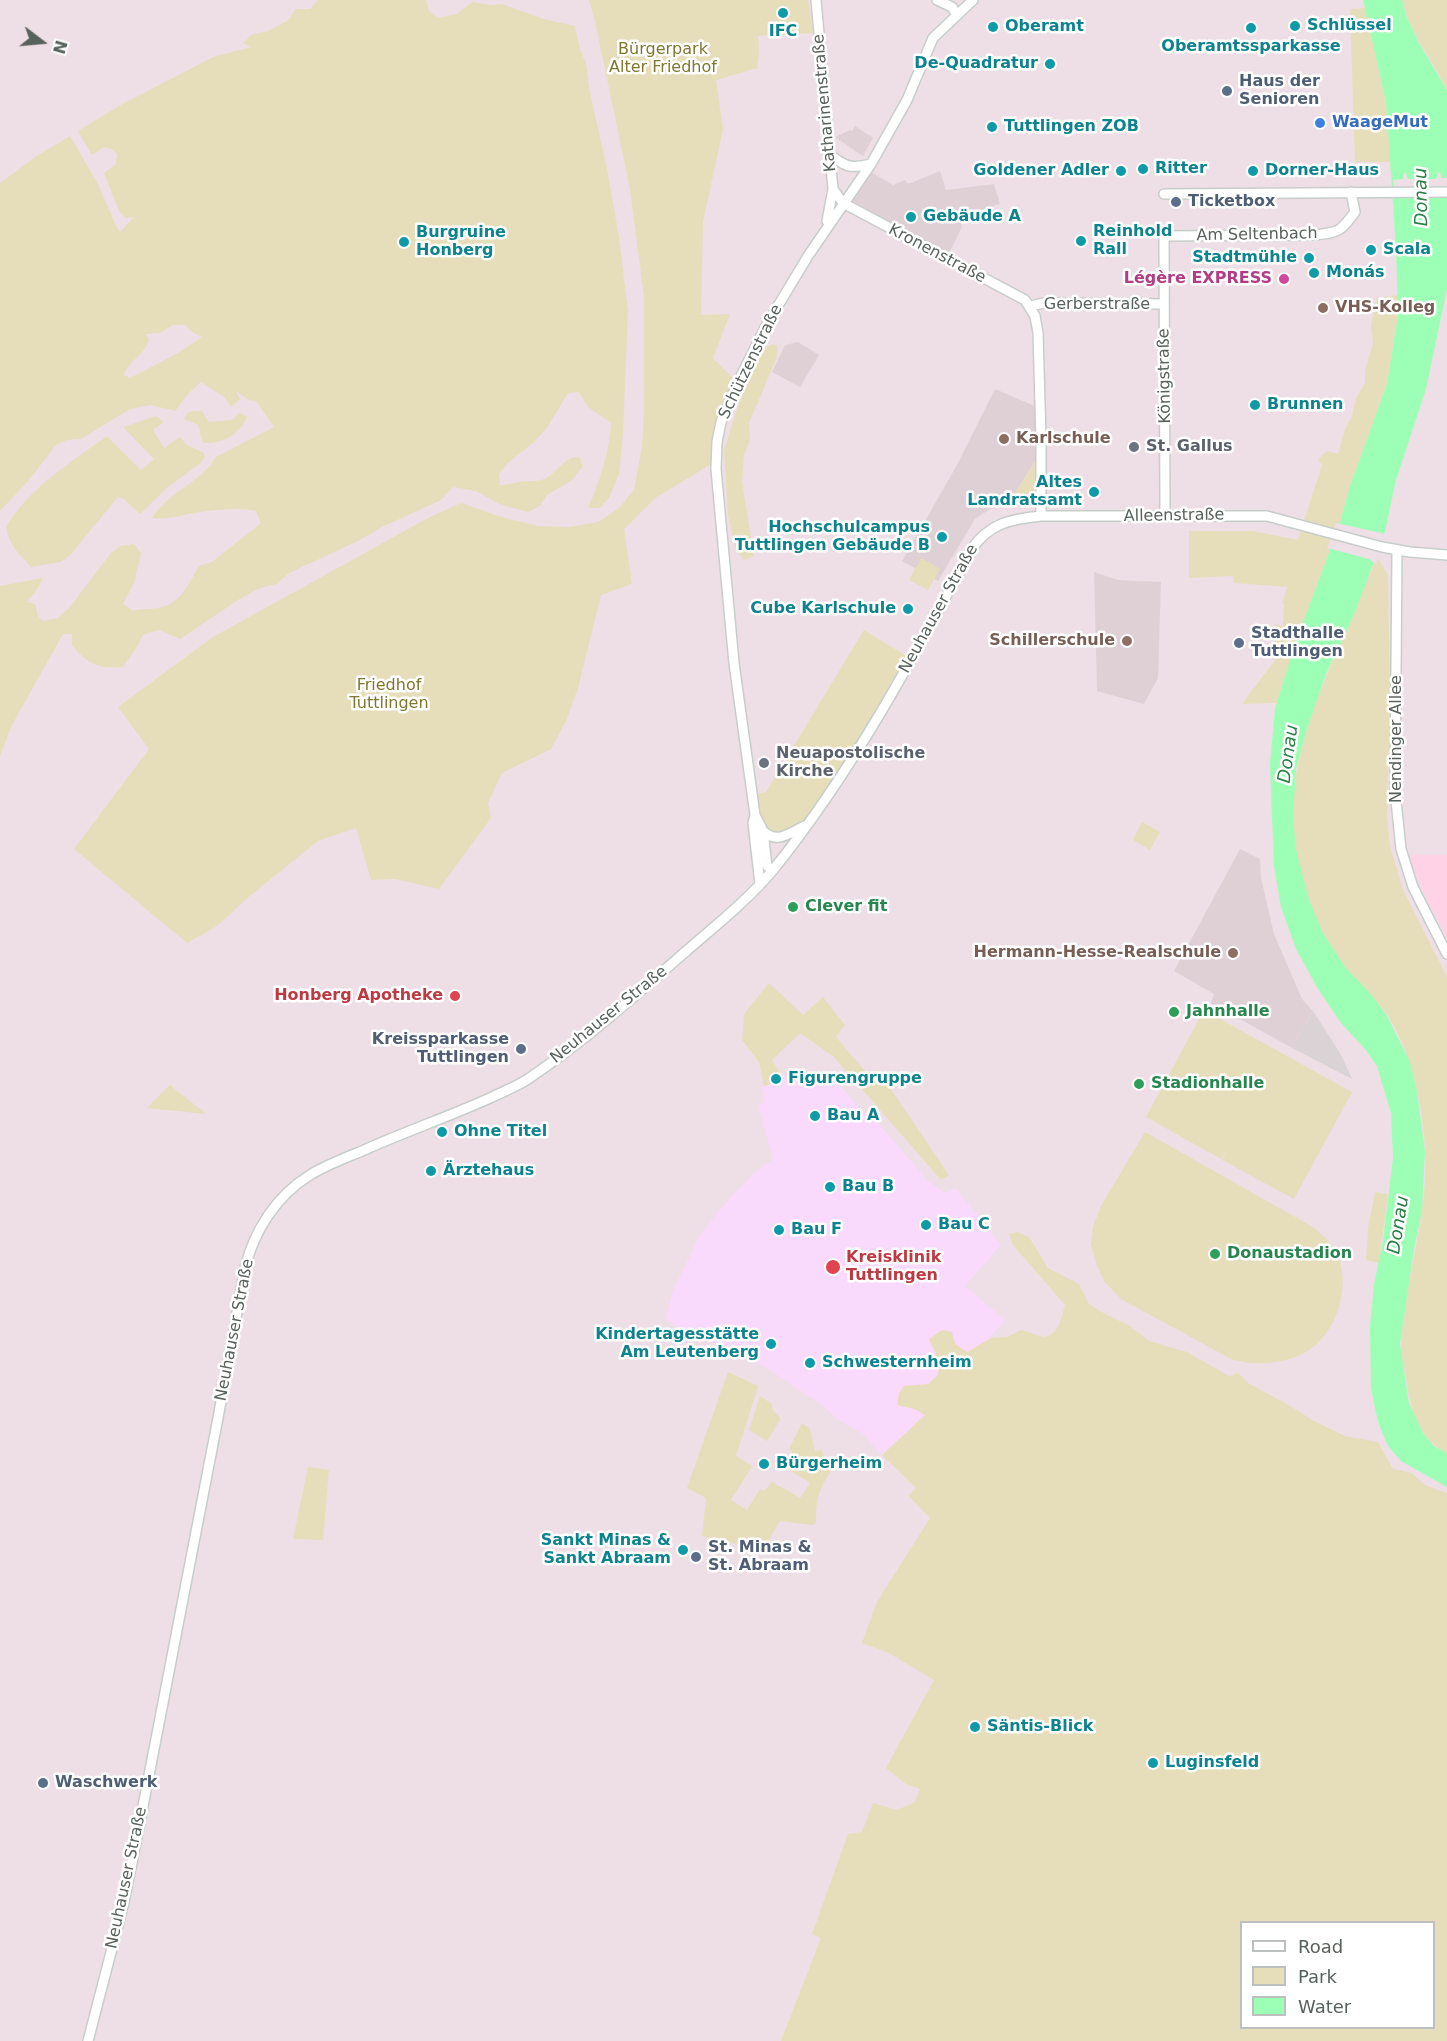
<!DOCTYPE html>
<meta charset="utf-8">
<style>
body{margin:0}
#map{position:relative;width:1447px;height:2041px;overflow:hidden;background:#eddfe5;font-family:"DejaVu Sans",sans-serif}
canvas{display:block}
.legend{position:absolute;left:1240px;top:1921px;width:195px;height:108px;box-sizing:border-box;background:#fff;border:2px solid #bcc0be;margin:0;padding:8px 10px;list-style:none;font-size:18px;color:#58625c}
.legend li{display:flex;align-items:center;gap:12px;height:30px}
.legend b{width:30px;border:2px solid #bcc0be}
.north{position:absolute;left:12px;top:12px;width:60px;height:60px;-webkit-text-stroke:4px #fff;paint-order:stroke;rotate:106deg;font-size:16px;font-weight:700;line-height:24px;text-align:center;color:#58625c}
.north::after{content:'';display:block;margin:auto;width:21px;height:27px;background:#58625c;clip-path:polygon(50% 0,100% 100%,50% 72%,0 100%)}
</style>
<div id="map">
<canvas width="1447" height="2041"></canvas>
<ul class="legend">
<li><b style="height:8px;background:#fff"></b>Road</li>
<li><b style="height:16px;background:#e6deba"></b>Park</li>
<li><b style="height:16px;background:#9dffb5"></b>Water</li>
</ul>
<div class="north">N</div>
</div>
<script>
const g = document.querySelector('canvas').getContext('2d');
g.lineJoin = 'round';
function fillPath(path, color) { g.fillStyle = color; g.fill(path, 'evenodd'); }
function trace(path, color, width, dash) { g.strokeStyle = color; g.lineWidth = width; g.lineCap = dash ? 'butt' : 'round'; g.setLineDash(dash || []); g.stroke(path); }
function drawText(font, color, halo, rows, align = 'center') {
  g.font = font + ' "DejaVu Sans",sans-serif'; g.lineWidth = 5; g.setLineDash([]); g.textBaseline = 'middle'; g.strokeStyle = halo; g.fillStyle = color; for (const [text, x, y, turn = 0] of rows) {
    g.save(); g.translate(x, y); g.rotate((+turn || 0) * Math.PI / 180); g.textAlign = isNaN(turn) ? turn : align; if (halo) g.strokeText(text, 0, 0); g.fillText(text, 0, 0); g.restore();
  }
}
fillPath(new Path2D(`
 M1408 855H1447V937L1426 898Z`), '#ffd2e5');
fillPath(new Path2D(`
 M1313 1011 1340 1053 1352 1079 1292 1048Z`), '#dbd2d6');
fillPath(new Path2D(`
 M855 126 873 138 863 156 835 137 850 130 852 131Z
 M869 171 893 185 905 180 908 184 940 171 946 190 994 184 1000 204 958 217 962 227 948 255 854 202 852 199Z
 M798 342 819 355 800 387 772 372 785 345Z
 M995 389 1037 407V458L1009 503 990 509 975 519 938 581 902 561 957 465Z
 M1094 572 1118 580 1161 582 1158 678 1144 704 1097 691Z
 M1240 849 1260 859 1261 878 1274 934 1302 999 1313 1011 1292 1048 1211 1003 1214 994 1174 971Z`), '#dfd0d6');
fillPath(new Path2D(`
 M780 1074 802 1082 816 1075 832 1076 867 1117 880 1125 928 1181 945 1193 956 1188 1001 1245 965 1286 1005 1320 920 1421 882 1455 863 1434 840 1421 822 1405 773 1372 743 1355 674 1326 666 1318 673 1290 701 1233 730 1198 753 1174 773 1159 758 1105 765 1102 761 1087 775 1083Z`), '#f9d9fc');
fillPath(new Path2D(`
 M318 0H426L429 11 438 18 457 14 472 2 492 5 502 4 544 19 575 26 580 49 586 64 589 88 607 169 619 237 628 311 623 433 619 474 609 498 599 508H588C600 481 609 453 611 423L588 407 579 392 568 393 547 428 534 442 509 462 499 474 500 485C507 485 513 483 519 482 529 480 538 483 548 477 559 470 564 457 579 457L583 466 572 480 547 495 540 506 528 512 499 504 476 491 453 487 441 500 382 527 356 542 289 573 277 584 260 588 241 598 180 639 159 630 143 635 135 650 123 667C98 669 87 664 72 645V634H63L12 725 0 756V586L43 578 38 588 27 602 35 604 38 616 43 621 58 618 69 608 111 553 120 546 134 544 141 553 134 583 123 604 133 611C143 608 152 610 162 607 181 603 190 581 199 566L212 562 261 523 256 511C234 507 211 510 189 514 177 516 165 520 152 518 167 493 200 483 216 457L274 427 256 401 249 400 236 391 240 399 231 407 224 397 201 382 188 394 175 411 151 405 130 409 81 439 67 440 56 445 29 480 0 511V183L35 157 70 136 98 184 117 228 120 232 134 217 126 218 119 211 104 173 116 164 117 154 111 149 104 147 92 155 78 131 119 106 213 57 251 47 243 43 253 34 268 31 287 21 296 9H310ZM173 325H185L194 333 202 337 178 353 130 378 124 375C129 360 146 354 149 339L145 334 160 333Z
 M589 0H808L813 33 758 36 759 52 757 68 716 80 723 129 703 222 701 315 730 314 713 358 734 379 715 427 713 463 655 498 624 529 632 584 601 595 578 688 566 721 551 749 502 773 488 803 491 818 439 889 395 879 371 880 356 828 318 841 246 899 217 926 187 943 74 849 149 749 118 707 213 637 428 518 461 503 498 516 538 526 569 527 598 522 619 508 634 490 642 446 644 412V297L630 189 595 21Z
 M1402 0H1447V90C1432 59 1410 34 1402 0Z
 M1365 8 1386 102 1391 162H1355L1350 9Z
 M1399 295 1398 315 1387 384 1350 486 1339 526 1295 644 1277 703 1242 704 1278 656 1270 650 1276 634 1273 632 1275 624 1283 626 1284 604H1282L1287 587 1234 583 1233 576 1189 578V531H1253L1298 540 1322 465 1318 459 1327 451 1338 454 1345 429 1352 416 1356 398 1365 383V371L1373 344 1371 325 1377 298Z
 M773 344 778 346 777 357 749 423 750 439 744 456 742 482 754 556 744 560 736 550 728 516 724 450 740 400 764 348Z
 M192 411H202L209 422 232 420 240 413 247 417C241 435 220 444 203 443L198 425 184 419 187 413Z
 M156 416 164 422 153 430 164 448 180 437 187 445 204 453 205 457 201 463 168 487 140 514 124 499 118 497 70 555 61 562 31 567C19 554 9 545 6 527 29 488 71 462 107 436L141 470 154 459 123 427Z
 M1037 458 1036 497 1009 503Z
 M1377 557 1388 575 1390 700 1387 817 1390 846 1403 890 1447 977V1453C1414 1436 1410 1404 1405 1371 1403 1362 1400 1352 1401 1343 1401 1332 1404 1320 1405 1309 1412 1257 1428 1204 1425 1151 1423 1104 1412 1053 1386 1013 1374 996 1357 983 1344 966 1314 926 1294 868 1293 817 1292 747 1323 683 1351 620 1360 599 1368 578 1377 557Z
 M921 558 940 569 928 590 909 580Z
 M864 630 908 657 869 725 812 812 799 825 775 836 762 825 756 794 766 792Z
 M1142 822 1160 832 1150 850 1133 840Z
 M769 983 803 1015 823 997 845 1025 836 1037 870 1077 878 1070 949 1175 941 1180 834 1057 800 1033 772 1060 780 1073 775 1082 764 1086 759 1062 742 1040 744 1014Z
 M1204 1010 1352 1092 1294 1199 1222 1160 1227 1150 1221 1159 1146 1117Z
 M170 1085 206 1114 147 1108Z
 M1145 1132 1313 1227C1319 1233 1329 1239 1333 1247 1353 1276 1340 1328 1312 1348 1290 1364 1256 1367 1231 1359L1121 1299 1104 1281 1096 1263 1091 1244 1093 1227 1101 1206Z
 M1375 1192 1388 1194 1379 1263 1366 1260 1368 1228Z
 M1018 1232 1029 1237 1048 1268 1079 1284 1089 1304 1105 1314 1130 1326 1149 1341 1187 1352 1229 1376 1238 1373 1248 1383 1285 1403 1314 1421 1345 1436 1378 1442 1393 1469 1412 1473 1425 1485 1447 1493V2041H781L821 1938 812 1934 848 1834 862 1832 873 1803 897 1810 915 1802 920 1789 906 1784 886 1768 934 1680 889 1653 862 1643 877 1602 930 1518 909 1496 916 1488 882 1455 925 1415 914 1409 897 1405 899 1393 904 1386 928 1384 938 1375C940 1361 935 1352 929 1339L942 1330 952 1332 955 1344 967 1352 991 1338 1007 1337 1021 1330 1044 1337C1060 1334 1061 1318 1065 1305L1013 1245 1009 1234ZM1434 1922V2028H1242V1922Z
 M728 1372 758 1386 736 1456 752 1466 731 1500 747 1510 760 1489 764 1491 772 1482 800 1498 810 1483 786 1468 792 1457V1451L789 1449 802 1423 810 1429 815 1451 821 1450 824 1456 831 1459 833 1468C820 1486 815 1500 816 1522L813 1525 780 1521 763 1550 702 1536 706 1498 687 1488Z
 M760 1396 772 1404 773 1411 779 1416 780 1420 767 1441 749 1430Z
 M308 1467 329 1470 323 1540 293 1539Z`), '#e6deba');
fillPath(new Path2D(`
 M1363 0H1402L1406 15 1419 43 1447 90V289L1426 389 1396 480 1384 536 1353 617 1326 674 1306 732 1296 769 1293 818 1296 849 1309 900 1323 933 1345 967 1370 993 1386 1014 1410 1062 1417 1091 1425 1152 1422 1210 1414 1249 1400 1344 1409 1403 1423 1433 1434 1446 1447 1453V1487L1401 1461 1388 1446 1378 1422 1371 1389 1370 1326 1374 1285 1383 1241 1393 1158 1391 1113 1377 1066 1365 1049 1341 1023 1318 989 1296 949 1281 907 1274 866 1270 764 1275 709 1295 644 1339 526 1350 486 1387 384 1398 315 1396 248 1386 102Z`), '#9dffb5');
fillPath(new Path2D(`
 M1439 171 1442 178H1447V196L1394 197 1393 180 1403 179 1404 173H1406L1408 179H1420L1422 172 1424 179H1436Z
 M1336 523 1386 534 1376 564 1369 559 1327 548Z`), '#eddfe5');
const minor = new Path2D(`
 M816 0 833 189 843 203 1025 300 1035 316 1038 333 1041 439V516
 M937 0 952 7 957 15
 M828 153C845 167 850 169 871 164
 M1164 194 1447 192
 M827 221 833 189
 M1030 306 1044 303 1163 304
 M1165 516 1164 236 1314 235C1340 232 1340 232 1355 212L1351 192
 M1397 550 1395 791 1401 849 1413 887 1447 954
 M755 815 763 831 767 866 773 870
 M763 831C778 845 790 832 805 826
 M760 884 753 823 755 815 734 663 716 469 717 442 721 422 737 384 767 324 808 256 871 164 907 100 933 38 973 0
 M88 2041 124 1902 133 1858 218 1418 245 1268C254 1231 276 1196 310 1175 326 1165 345 1158 362 1151 404 1132 448 1117 490 1098 502 1092 516 1087 528 1079 583 1042 634 997 684 953 715 926 747 901 773 870 852 772 912 660 971 550 989 523 1011 519 1041 516H1267L1382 547 1410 552 1447 555`);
trace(minor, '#c7ceca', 12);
trace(minor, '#fff', 9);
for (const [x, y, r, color] of [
 [783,13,6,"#0f9aa8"],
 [1295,26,6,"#0f9aa8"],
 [993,27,6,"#0f9aa8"],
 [1251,28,6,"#0f9aa8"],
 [1050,64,6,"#0f9aa8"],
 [1227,91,6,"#5c6f8a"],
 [1320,123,6,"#3f7fe0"],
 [992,127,6,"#0f9aa8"],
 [1143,169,6,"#0f9aa8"],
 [1121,171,6,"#0f9aa8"],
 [1253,171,6,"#0f9aa8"],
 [1176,202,6,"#5c6f8a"],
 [911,217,6,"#0f9aa8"],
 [1081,241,6,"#0f9aa8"],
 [404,242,6,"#0f9aa8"],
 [1371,250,6,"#0f9aa8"],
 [1309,258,6,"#0f9aa8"],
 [1314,273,6,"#0f9aa8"],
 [1284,279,6,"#d1479c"],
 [1323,308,6,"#8d6e63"],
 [1255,405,6,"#0f9aa8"],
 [1004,439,6,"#8d6e63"],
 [1134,447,6,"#6b7280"],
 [1094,492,6,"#0f9aa8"],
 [942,537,6,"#0f9aa8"],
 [908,609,6,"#0f9aa8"],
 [1127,641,6,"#8d6e63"],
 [1239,643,6,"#5c6f8a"],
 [764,763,6,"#6b7280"],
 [793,907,6,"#2e9e5b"],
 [1233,953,6,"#8d6e63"],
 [455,996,6,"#e0444e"],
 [1174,1012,6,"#2e9e5b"],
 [521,1049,6,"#5c6f8a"],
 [776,1079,6,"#0f9aa8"],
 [1139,1084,6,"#2e9e5b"],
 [815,1116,6,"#0f9aa8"],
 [442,1132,6,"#0f9aa8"],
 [431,1171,6,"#0f9aa8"],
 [830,1187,6,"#0f9aa8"],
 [926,1225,6,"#0f9aa8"],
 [779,1230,6,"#0f9aa8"],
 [1215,1254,6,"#2e9e5b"],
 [833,1267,8,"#e0444e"],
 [771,1344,6,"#0f9aa8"],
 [810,1363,6,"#0f9aa8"],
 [764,1464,6,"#0f9aa8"],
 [683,1550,6,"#0f9aa8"],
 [696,1557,6,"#5c6f8a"],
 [975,1727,6,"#0f9aa8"],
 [1153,1763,6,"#0f9aa8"],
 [43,1783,6,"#5c6f8a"]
]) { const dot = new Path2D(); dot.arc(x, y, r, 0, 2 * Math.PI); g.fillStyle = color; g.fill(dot); trace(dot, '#fff', 2); }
drawText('bold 16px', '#0d838f', '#fff', [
 ["Schlüssel",1307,26],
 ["Oberamt",1005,27],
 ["IFC",783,32,"center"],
 ["Oberamtssparkasse",1251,47,"center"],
 ["De-Quadratur",1038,64,"right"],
 ["Tuttlingen ZOB",1004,127],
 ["Ritter",1155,169],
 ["Goldener Adler",1109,171,"right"],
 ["Dorner-Haus",1265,171],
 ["Gebäude A",923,217],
 ["Reinhold",1093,232],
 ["Rall",1093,250],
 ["Burgruine",416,233],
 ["Honberg",416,251],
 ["Scala",1383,250],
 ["Stadtmühle",1297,258,"right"],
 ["Monás",1326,273],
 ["Brunnen",1267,405],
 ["Altes",1082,483,"right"],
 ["Landratsamt",1082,501,"right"],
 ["Hochschulcampus",930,528,"right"],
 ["Tuttlingen Gebäude B",930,546,"right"],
 ["Cube Karlschule",896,609,"right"],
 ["Figurengruppe",788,1079],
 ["Bau A",827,1116],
 ["Ohne Titel",454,1132],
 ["Ärztehaus",443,1171],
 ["Bau B",842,1187],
 ["Bau C",938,1225],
 ["Bau F",791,1230],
 ["Kindertagesstätte",759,1335,"right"],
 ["Am Leutenberg",759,1353,"right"],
 ["Schwesternheim",822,1363],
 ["Bürgerheim",776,1464],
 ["Sankt Minas &",671,1541,"right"],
 ["Sankt Abraam",671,1559,"right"],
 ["Säntis-Blick",987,1727],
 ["Luginsfeld",1165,1763]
], 'left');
drawText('16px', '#82772f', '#fff', [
 ["Bürgerpark",663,50],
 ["Alter Friedhof",663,68],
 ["Friedhof",389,686],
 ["Tuttlingen",389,704]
]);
drawText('bold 16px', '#4e5e75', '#fff', [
 ["Haus der",1239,82],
 ["Senioren",1239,100],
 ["Ticketbox",1188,202],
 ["Stadthalle",1251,634],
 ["Tuttlingen",1251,652],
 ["Kreissparkasse",509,1040,"right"],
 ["Tuttlingen",509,1058,"right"],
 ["St. Minas &",708,1548],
 ["St. Abraam",708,1566],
 ["Waschwerk",55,1783]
], 'left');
drawText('16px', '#58625c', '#fff', [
 ["Katharinenstraße",825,103,-95],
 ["Am Seltenbach",1257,235,-1],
 ["Kronenstraße",937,254,28],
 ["Gerberstraße",1097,305],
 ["Schützenstraße",751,362,-64],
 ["Königstraße",1165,376,-91],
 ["Alleenstraße",1174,516,-1],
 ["Neuhauser Straße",939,609,-61],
 ["Nendinger Allee",1397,739,-90],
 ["Neuhauser Straße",609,1015,-39],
 ["Neuhauser Straße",235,1330,-79],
 ["Neuhauser Straße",127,1878,-78]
]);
drawText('bold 16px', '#366cbe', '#fff', [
 ["WaageMut",1332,123]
], 'left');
drawText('bold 16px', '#b23c85', '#fff', [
 ["Légère EXPRESS",1272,279]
], 'right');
drawText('bold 16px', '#785e54', '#fff', [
 ["VHS-Kolleg",1335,308],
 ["Karlschule",1016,439],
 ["Schillerschule",1115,641,"right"],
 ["Hermann-Hesse-Realschule",1221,953,"right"]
], 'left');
drawText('bold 16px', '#5b616d', '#fff', [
 ["St. Gallus",1146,447],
 ["Neuapostolische",776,754],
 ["Kirche",776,772]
], 'left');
drawText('bold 16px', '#27864d', '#fff', [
 ["Clever fit",805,907],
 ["Jahnhalle",1186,1012],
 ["Stadionhalle",1151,1084],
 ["Donaustadion",1227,1254]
], 'left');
drawText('bold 16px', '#be3a42', '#fff', [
 ["Honberg Apotheke",443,996],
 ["Kreisklinik",846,1258,"left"],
 ["Tuttlingen",846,1276,"left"]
], 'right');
drawText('italic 18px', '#2a7f45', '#fff', [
 ["Donau",1422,197,-91],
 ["Donau",1289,754,-82],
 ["Donau",1399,1225,-81]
]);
</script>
